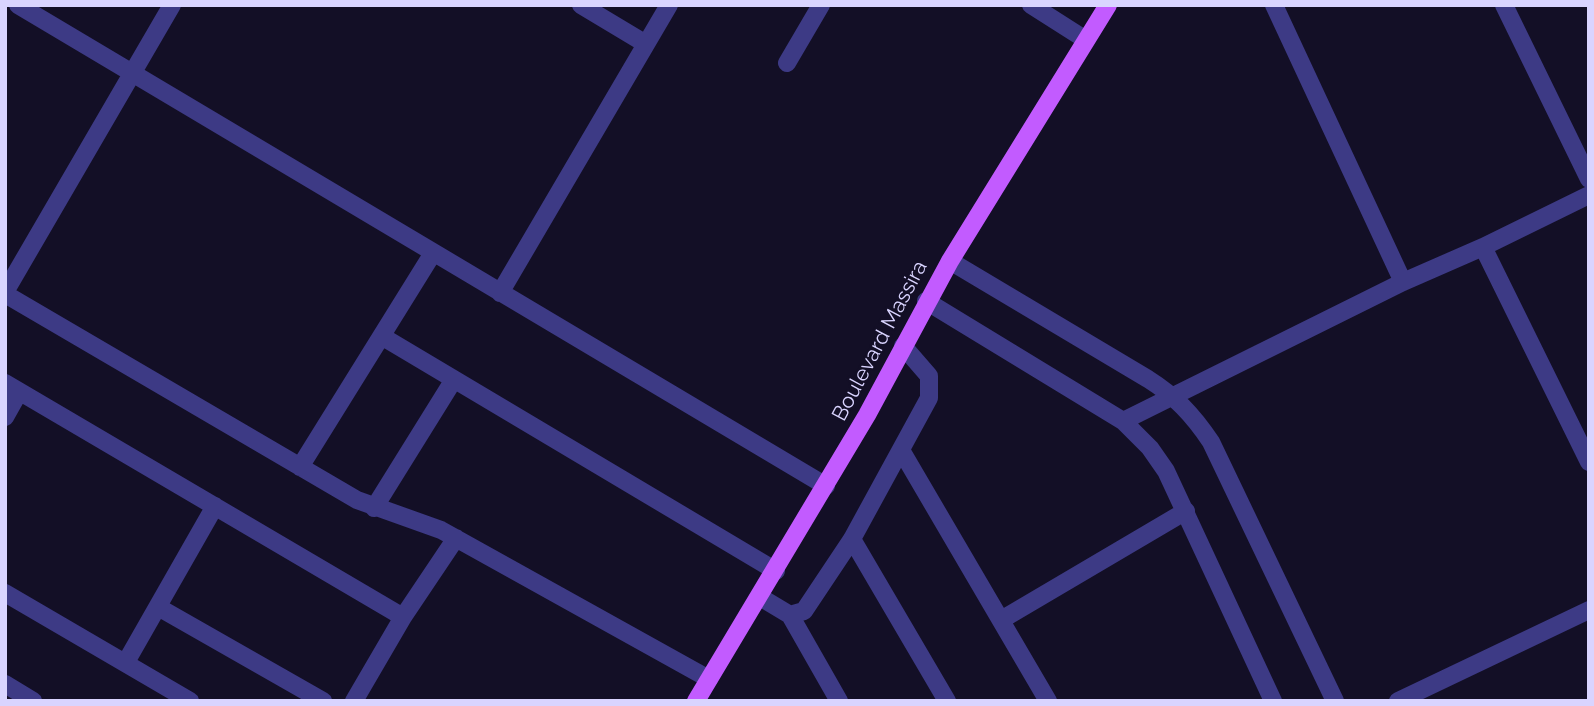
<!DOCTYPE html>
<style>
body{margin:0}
#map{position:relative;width:1594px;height:706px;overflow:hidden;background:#130f26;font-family:Raleway,sans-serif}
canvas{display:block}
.frame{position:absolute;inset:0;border:7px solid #d9d4ff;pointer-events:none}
</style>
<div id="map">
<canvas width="1594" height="706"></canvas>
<div class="frame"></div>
</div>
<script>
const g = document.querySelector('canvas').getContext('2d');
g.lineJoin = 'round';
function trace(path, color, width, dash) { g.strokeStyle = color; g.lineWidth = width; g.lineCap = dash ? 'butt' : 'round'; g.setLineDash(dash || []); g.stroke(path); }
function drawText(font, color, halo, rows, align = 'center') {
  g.font = font + ' Raleway,sans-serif'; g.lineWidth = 5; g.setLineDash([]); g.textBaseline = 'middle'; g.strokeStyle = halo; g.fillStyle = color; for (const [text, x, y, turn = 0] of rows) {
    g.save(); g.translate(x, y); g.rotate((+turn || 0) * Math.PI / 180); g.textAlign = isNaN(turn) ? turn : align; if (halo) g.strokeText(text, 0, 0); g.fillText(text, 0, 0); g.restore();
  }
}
trace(new Path2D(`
 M18 5 826 486
 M581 5 646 44
 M1031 5 1086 40
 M1274 5 1403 282
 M1504 5 1589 179
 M787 63 821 5
 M1483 247 1589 462
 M950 261 1148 379C1175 396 1193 415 1211 442L1335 701
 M5 292 172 5
 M500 293 669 5
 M5 294 357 500 441 530 709 679
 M926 301 1123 421 1150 448 1166 471 1273 701
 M383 337 776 571
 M5 383 403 617
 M5 417 19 392
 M1123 421 1403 282 1483 247 1589 195
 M901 450 1048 701
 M300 467 433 253
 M374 508 453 381
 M852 539 947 701
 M5 593 190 701
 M760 597 790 615 804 611 852 539 929 398V376L903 346
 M158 607 323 701
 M790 615 839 701
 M1001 620 1186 511
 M126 662 215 506
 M5 684 33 701
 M354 701 403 617 456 538
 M1398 701 1589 610`), '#3d3a85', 18);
trace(new Path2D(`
 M696 701 867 415 950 261 1108 5`), '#c25bff', 18);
drawText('21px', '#d9d4ff', '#130f26', [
 ["Boulevard Massira",880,341,-62]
]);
</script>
